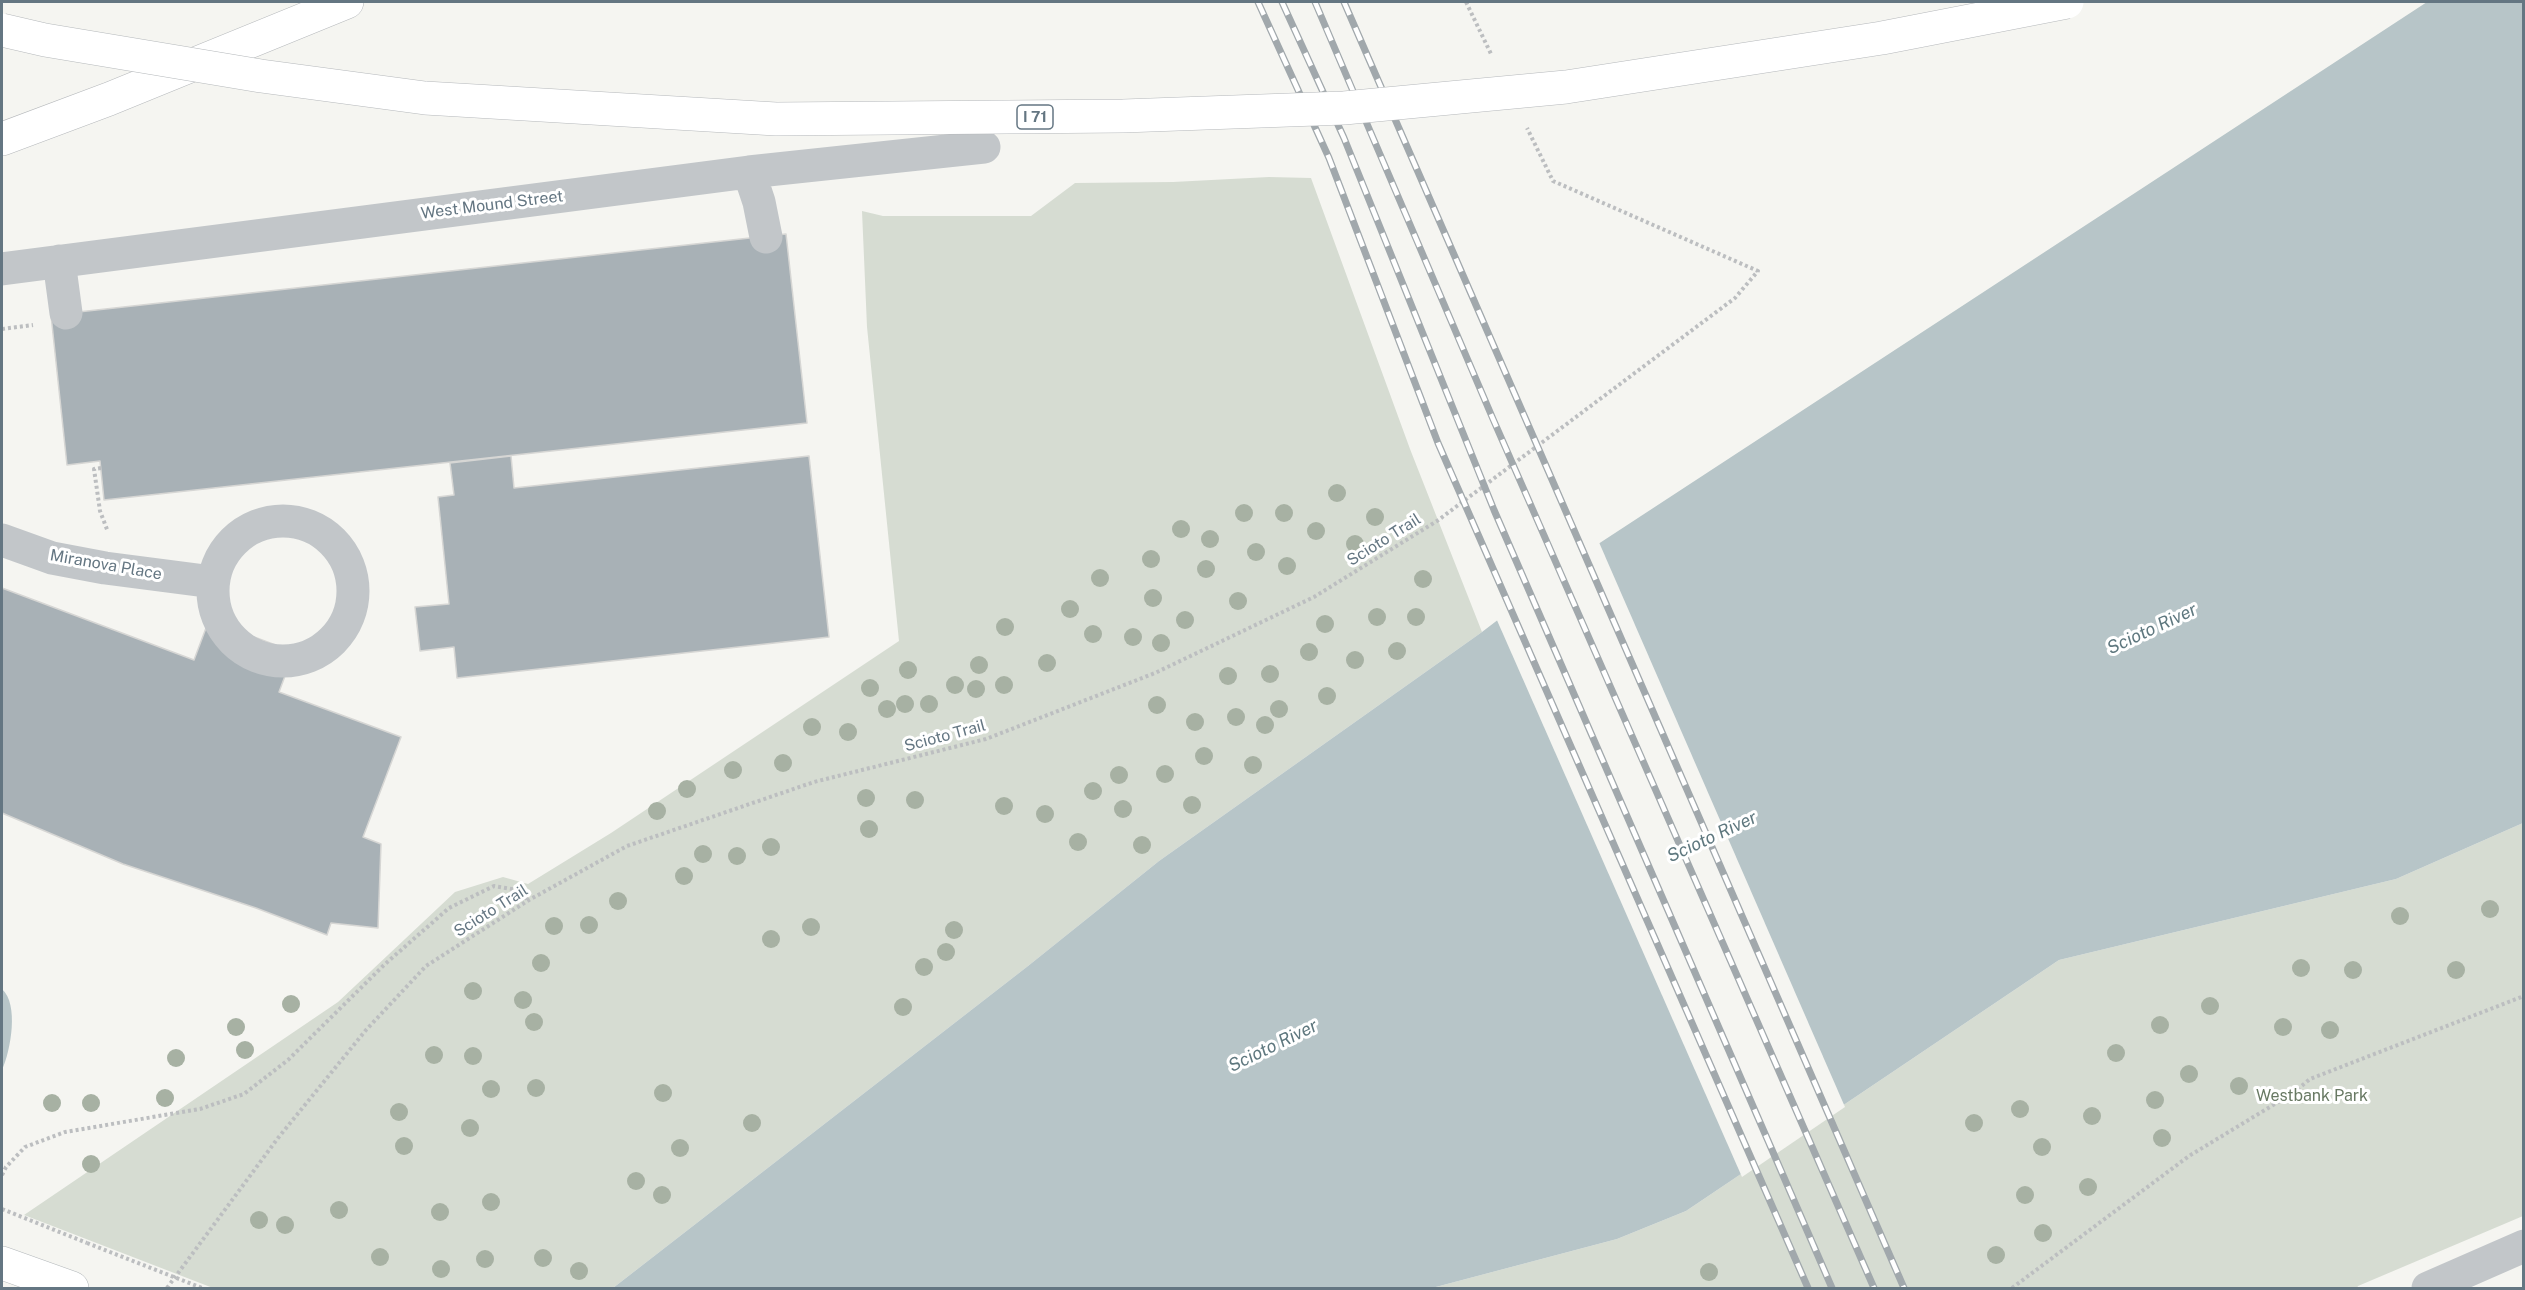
<!DOCTYPE html>
<style>
body{margin:0}
#map{position:relative;width:2525px;height:1290px;overflow:hidden;background:#f5f5f1;font-family:"Public Sans",sans-serif}
canvas{display:block}
.frame{position:absolute;inset:0;border:3px solid #647682;pointer-events:none}
</style>
<div id="map">
<canvas width="2525" height="1290"></canvas>
<div class="frame"></div>
</div>
<script>
const g = document.querySelector('canvas').getContext('2d');
g.lineJoin = 'round';
function fillPath(path, color) { g.fillStyle = color; g.fill(path, 'evenodd'); }
function trace(path, color, width, dash) { g.strokeStyle = color; g.lineWidth = width; g.lineCap = dash ? 'butt' : 'round'; g.setLineDash(dash || []); g.stroke(path); }
function drawText(font, color, halo, rows, align = 'center') {
  g.font = font + ' "Public Sans",sans-serif'; g.lineWidth = 6; g.setLineDash([]); g.textBaseline = 'middle'; g.strokeStyle = halo; g.fillStyle = color; for (const [text, x, y, turn = 0] of rows) {
    g.save(); g.translate(x, y); g.rotate((+turn || 0) * Math.PI / 180); g.textAlign = isNaN(turn) ? turn : align; if (halo) g.strokeText(text, 0, 0); g.fillText(text, 0, 0); g.restore();
  }
}
fillPath(new Path2D(`
 M1269 177 1311 178 1410 449 1482 632 1159 861 1028 966 613 1288H213L24 1215 338 1002 455 892 503 877 528 884 611 833 899 641 867 327 862 211 883 216H1031L1075 183 1173 182Z
 M2523 823V1216L2358 1286 2357 1288H1432L1617 1239 1686 1211 2059 960 2396 879Z`), '#d6dcd2');
fillPath(new Path2D(`
 M2427 2H2523V823L2396 879 2059 960 1686 1211 1617 1239 1432 1288H613L1028 966 1159 861 1482 632 1589 550Z
 M2 989C19 1004 11 1050 2 1070Z`), '#b7c5c8');
fillPath(new Path2D(`
 M1598 540 1845 1107 1742 1177 1496 618Z`), '#f5f5f1');
const building = new Path2D(`
 M786 234 807 423 104 500 100 461 67 465 51 315Z
 M511 456 514 488 809 456 829 637 457 678 454 647 420 651 415 607 449 604 438 497 454 495 450 463Z
 M2 588 194 660 209 620 294 652 279 692 401 737 363 837 381 844 378 928 331 923 327 935 256 908 123 864 2 813Z`);
fillPath(building, '#a8b1b6');
trace(building, '#d6d6d4', 1.5);
const major = new Path2D(`
 M2 1263 72 1288`);
const highway = new Path2D(`
 M2 139 109 99 347 2`);
trace(major, '#b3b8bb', 34);
trace(highway, '#b5b8bb', 34);
trace(new Path2D(`
 M1466 2 1492 56
 M2 329 33 325
 M101 468 94 469 100 511 108 532
 M2 1175 6 1167 25 1147 65 1132 200 1109 244 1094 288 1060 384 965 449 908 494 886 518 890 528 900
 M2 1209 87 1243
 M167 1288 278 1138 366 1030 426 966 529 900 627 846 814 782 986 739 1155 673 1314 597 1437 521 1735 298 1758 271 1553 181 1527 128
 M2012 1288 2189 1156 2293 1093 2310 1079 2524 996`), '#bcbec0', 4, [3, 3]);
trace(new Path2D(`
 M749 172 759 202 766 237
 M59 261 66 313
 M2 269 749 172 984 147
 M213 591a70 70 0 1 1 140 0a70 70 0 1 1-140 0Z
 M2 540 52 558 105 568 213 582
 M2428 1288 2524 1246`), '#c2c6c9', 33);
trace(major, '#fff', 33);
trace(highway, '#fff', 33);
const rail = new Path2D(`
 M1258 2 1329 158 1438 443 1808 1288
 M1282 2 1344 138 1494 510 1832 1288
 M1315 2 1493 419 1874 1288
 M1344 2 1904 1288`);
trace(rail, '#a1a8ac', 7);
trace(rail, '#fff', 4.5, [14]);
const highwayBridge = new Path2D(`
 M2 30 45 40 261 76 425 98 776 119 1123 116 1344 108 1566 87 1882 38 2067 2`);
trace(highwayBridge, '#b5b8bb', 34, []);
trace(new Path2D(`
 M87 1243 202 1288`), '#bcbec0', 4, [3, 3]);
trace(highwayBridge, '#fff', 33);
g.fillStyle = '#a7b1a3';
for (const [x, y] of [
 [1337,493],
 [1244,513],
 [1284,513],
 [1375,517],
 [1181,529],
 [1316,531],
 [1210,539],
 [1355,544],
 [1256,552],
 [1151,559],
 [1287,566],
 [1206,569],
 [1100,578],
 [1423,579],
 [1153,598],
 [1238,601],
 [1070,609],
 [1377,617],
 [1416,617],
 [1185,620],
 [1325,624],
 [1005,627],
 [1093,634],
 [1133,637],
 [1161,643],
 [1397,651],
 [1309,652],
 [1355,660],
 [1047,663],
 [979,665],
 [908,670],
 [1270,674],
 [1228,676],
 [955,685],
 [1004,685],
 [870,688],
 [976,689],
 [1327,696],
 [905,704],
 [929,704],
 [1157,705],
 [887,709],
 [1279,709],
 [1236,717],
 [1195,722],
 [1265,725],
 [812,727],
 [848,732],
 [1204,756],
 [783,763],
 [1253,765],
 [733,770],
 [1165,774],
 [1119,775],
 [687,789],
 [1093,791],
 [866,798],
 [915,800],
 [1192,805],
 [1004,806],
 [1123,809],
 [657,811],
 [1045,814],
 [869,829],
 [1078,842],
 [1142,845],
 [771,847],
 [703,854],
 [737,856],
 [684,876],
 [618,901],
 [2490,909],
 [2400,916],
 [589,925],
 [554,926],
 [811,927],
 [954,930],
 [771,939],
 [946,952],
 [541,963],
 [924,967],
 [2301,968],
 [2353,970],
 [2456,970],
 [473,991],
 [523,1000],
 [291,1004],
 [2210,1006],
 [903,1007],
 [534,1022],
 [2160,1025],
 [236,1027],
 [2283,1027],
 [2330,1030],
 [245,1050],
 [2116,1053],
 [434,1055],
 [473,1056],
 [176,1058],
 [2189,1074],
 [2239,1086],
 [536,1088],
 [491,1089],
 [663,1093],
 [165,1098],
 [2155,1100],
 [52,1103],
 [91,1103],
 [2020,1109],
 [399,1112],
 [2092,1116],
 [752,1123],
 [1974,1123],
 [470,1128],
 [2162,1138],
 [404,1146],
 [2042,1147],
 [680,1148],
 [91,1164],
 [636,1181],
 [2088,1187],
 [662,1195],
 [2025,1195],
 [491,1202],
 [339,1210],
 [440,1212],
 [259,1220],
 [285,1225],
 [2043,1233],
 [1996,1255],
 [380,1257],
 [543,1258],
 [485,1259],
 [441,1269],
 [579,1271],
 [1709,1272]
]) { g.beginPath(); g.arc(x, y, 9, 0, 2 * Math.PI); g.fill(); }
for (const [x, y, w] of [
 [1035,117,36]
]) { const box = new Path2D(); box.roundRect(x - w / 2, y - 12, w, 24, 4.5); g.fillStyle = '#fff'; g.fill(box); trace(box, '#647682', 1.5); }
drawText('bold 15px', '#647682', null, [
 ["I 71",1035,117]
]);
drawText('16px', '#647682', '#fff', [
 ["West Mound Street",492,205,-7],
 ["Scioto Trail",1384,540,-32],
 ["Miranova Place",106,565,10],
 ["Scioto Trail",945,736,-15],
 ["Scioto Trail",491,911,-32]
]);
drawText('16px', '#687963', '#fff', [
 ["Westbank Park",2312,1096]
]);
drawText('italic 18px', '#5f787f', '#fff', [
 ["Scioto River",2152,629,-25],
 ["Scioto River",1712,837,-25],
 ["Scioto River",1273,1046,-26]
]);
</script>
